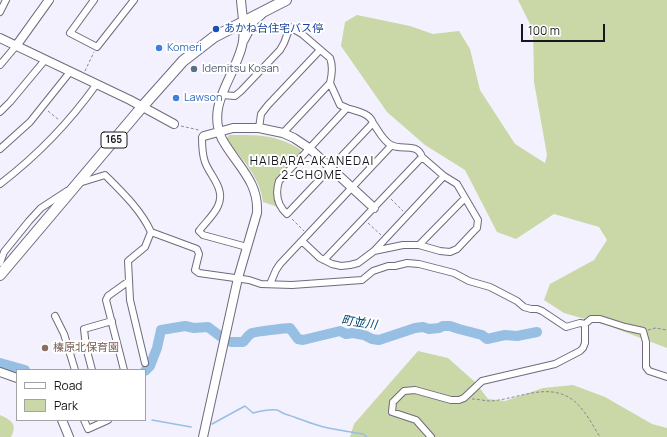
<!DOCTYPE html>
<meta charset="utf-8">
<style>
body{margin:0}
#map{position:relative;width:667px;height:437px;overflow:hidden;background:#f4f1fe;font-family:Manrope,sans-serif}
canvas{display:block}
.legend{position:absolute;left:16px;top:369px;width:130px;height:52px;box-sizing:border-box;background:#fff;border:1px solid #a3a2a5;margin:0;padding:5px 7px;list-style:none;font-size:12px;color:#18161e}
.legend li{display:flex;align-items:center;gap:8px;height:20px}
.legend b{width:20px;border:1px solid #a3a2a5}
.scale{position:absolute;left:521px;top:24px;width:84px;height:18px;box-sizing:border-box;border:2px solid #18161e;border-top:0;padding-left:5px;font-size:12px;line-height:14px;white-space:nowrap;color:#18161e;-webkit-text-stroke:3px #fff;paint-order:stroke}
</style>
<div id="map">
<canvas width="667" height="437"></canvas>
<ul class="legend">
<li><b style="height:5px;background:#fff"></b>Road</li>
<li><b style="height:11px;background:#cad7a6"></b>Park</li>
</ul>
<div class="scale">100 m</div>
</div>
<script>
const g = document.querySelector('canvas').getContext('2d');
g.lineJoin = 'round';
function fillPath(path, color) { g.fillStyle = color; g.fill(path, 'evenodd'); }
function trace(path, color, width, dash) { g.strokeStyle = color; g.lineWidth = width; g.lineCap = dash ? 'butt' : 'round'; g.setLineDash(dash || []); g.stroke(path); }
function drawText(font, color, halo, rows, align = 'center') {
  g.font = font + ' Manrope,"Noto Sans JP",sans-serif'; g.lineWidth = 4; g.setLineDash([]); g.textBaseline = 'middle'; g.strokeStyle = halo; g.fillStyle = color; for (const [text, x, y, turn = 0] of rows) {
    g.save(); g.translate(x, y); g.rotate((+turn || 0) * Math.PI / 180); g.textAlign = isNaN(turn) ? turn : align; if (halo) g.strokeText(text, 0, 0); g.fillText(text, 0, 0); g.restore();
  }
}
fillPath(new Path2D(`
 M518 0H667V348L609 326 564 313 544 300 550 284 594 260 607 240 599 227 554 214 516 239 497 232 465 170 425 145 387 112 341 46 345 22 357 15 410 26 433 34 459 31 470 49 480 90 515 144 545 163 547 155 534 82 533 30Z
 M229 135C258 135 274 134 300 149L301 153C286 169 265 184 278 207L263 202C260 178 244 161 229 143L227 138Z
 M418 351 448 358 475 382 488 399 505 401 543 388 573 385 605 397 652 424 667 428V437H350L354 424Z
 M0 415C11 420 18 424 11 437H0Z`), '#cad7a6');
trace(new Path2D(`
 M152 420 191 427
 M212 424 245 406 253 413C261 411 269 409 277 410 280 411 282 413 285 414 296 417 306 422 317 425 332 430 348 431 363 434L367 437`), '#96bfe3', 1.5);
trace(new Path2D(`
 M231 342H243C246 339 248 335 252 333 254 332 286 328 290 328L298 339 303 340 340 331 346 334 353 333 364 335 372 339 379 340 415 328 423 327 429 329 439 328 443 326H450L459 329 482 335 487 339 505 335 517 336 537 332
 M0 363 25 370
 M145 371 150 366 157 348 161 330 185 326 194 328 208 327 220 336`), '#96bfe3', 10);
const minor = new Path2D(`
 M94 0 70 33 97 47 134 0
 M0 12 6 0
 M0 65 16 46
 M222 95 235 96 241 91 280 50 284 43 290 27 302 34 330 58C333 66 332 75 330 83
 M347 108C356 111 370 113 373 123
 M0 112 10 102 45 60
 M259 128 261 114 268 105 320 50
 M283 133 330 83 340 105 347 108 279 181C275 194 277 205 287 214L373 123C378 130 383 141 391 145 402 151 417 142 422 157L444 176 457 184 478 220 477 228 473 232 457 249 450 252 440 251 419 245H403L374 251
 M204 136 202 137C202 145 202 154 205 162 210 176 226 189 218 206 214 215 205 223 199 231L203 235 247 247
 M0 149 30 122 70 72
 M79 183 105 175C122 192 141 210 151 232L197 249 199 254 195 270 199 273 249 280 261 284 292 285 362 280 373 271 388 266H395L407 263 419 264 454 273 469 281 490 287 517 301 524 307 531 309H537L542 311 566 327 580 323 585 324 591 319H600L625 327 643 331 646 342V367L649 371 667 377
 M0 184C38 155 68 124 96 85
 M302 241 320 258 332 264 341 266 350 265 358 263 374 251 444 176
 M419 245 465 198
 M324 260 422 157
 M0 263 4 252 29 221 41 208 67 191
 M270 284 276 270 280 264 391 146
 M55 316 64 334 75 370
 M70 350 86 347
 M145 363 130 300 128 261 145 247 151 232
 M92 370 86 347 84 329 112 321
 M124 370 106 300 108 296 129 281
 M84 420 88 429 108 420
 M431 437 416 420 392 412 393 402 404 391 415 390 451 400H459L464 398 482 381 555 364 580 351 583 348 585 343V324`);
const tertiary = new Path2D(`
 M0 38 130 100 174 124
 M244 40 254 21 261 15
 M16 46 49 0
 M204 136 233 128H259L283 133 294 138 309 148 374 208
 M0 372 17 378
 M62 420 69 437
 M203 437 238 278 257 213C259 181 237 166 222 139 206 105 234 78 242 46 246 32 242 15 241 0`);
const trunk = new Path2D(`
 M0 275 142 107 183 61 214 37 286 0`);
trace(minor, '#6f6a7d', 8);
trace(tertiary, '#6f6a7d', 10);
trace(trunk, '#6f6a7d', 12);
trace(new Path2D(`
 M85 71 94 52
 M48 111 59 120
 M181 126 199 130
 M391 199 403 211
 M292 219 304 231
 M368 223 381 235
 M648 330 655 328 667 330
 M472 399C478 399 485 401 491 401 517 399 546 383 570 398 583 406 592 424 600 437`), '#8c8a95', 1, [3, 2]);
trace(minor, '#fff', 6);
trace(tertiary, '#fff', 8);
trace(trunk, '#fff', 10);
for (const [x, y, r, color] of [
 [216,29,4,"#1a4fb4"],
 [159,48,4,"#3f7fe0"],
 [194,69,4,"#5c6f8a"],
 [176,98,4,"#3f7fe0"],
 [45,348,4,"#8d6e63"]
]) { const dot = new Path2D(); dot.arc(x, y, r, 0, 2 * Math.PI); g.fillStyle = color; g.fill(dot); trace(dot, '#fff', 1.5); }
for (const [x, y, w] of [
 [114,140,26]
]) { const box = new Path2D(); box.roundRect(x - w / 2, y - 8, w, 16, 3); g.fillStyle = '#fff'; g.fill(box); trace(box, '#18161e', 1); }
drawText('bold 10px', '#18161e', null, [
 ["165",114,140]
]);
drawText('11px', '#164399', '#fff', [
 ["あかね台住宅バス停",224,29]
], 'left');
drawText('11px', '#366cbe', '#fff', [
 ["Komeri",167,48],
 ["Lawson",184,98]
], 'left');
drawText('11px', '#4e5e75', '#fff', [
 ["Idemitsu Kosan",202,69]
], 'left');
drawText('11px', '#785e54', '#fff', [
 ["榛原北保育園",53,348]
], 'left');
g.letterSpacing = '1px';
drawText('12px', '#18161e', '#fff', [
 ["HAIBARA-AKANEDAI",312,162],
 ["2-CHOME",312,176]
]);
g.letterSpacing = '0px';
drawText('italic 12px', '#024674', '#fff', [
 ["町並川",359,323,8]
]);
</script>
